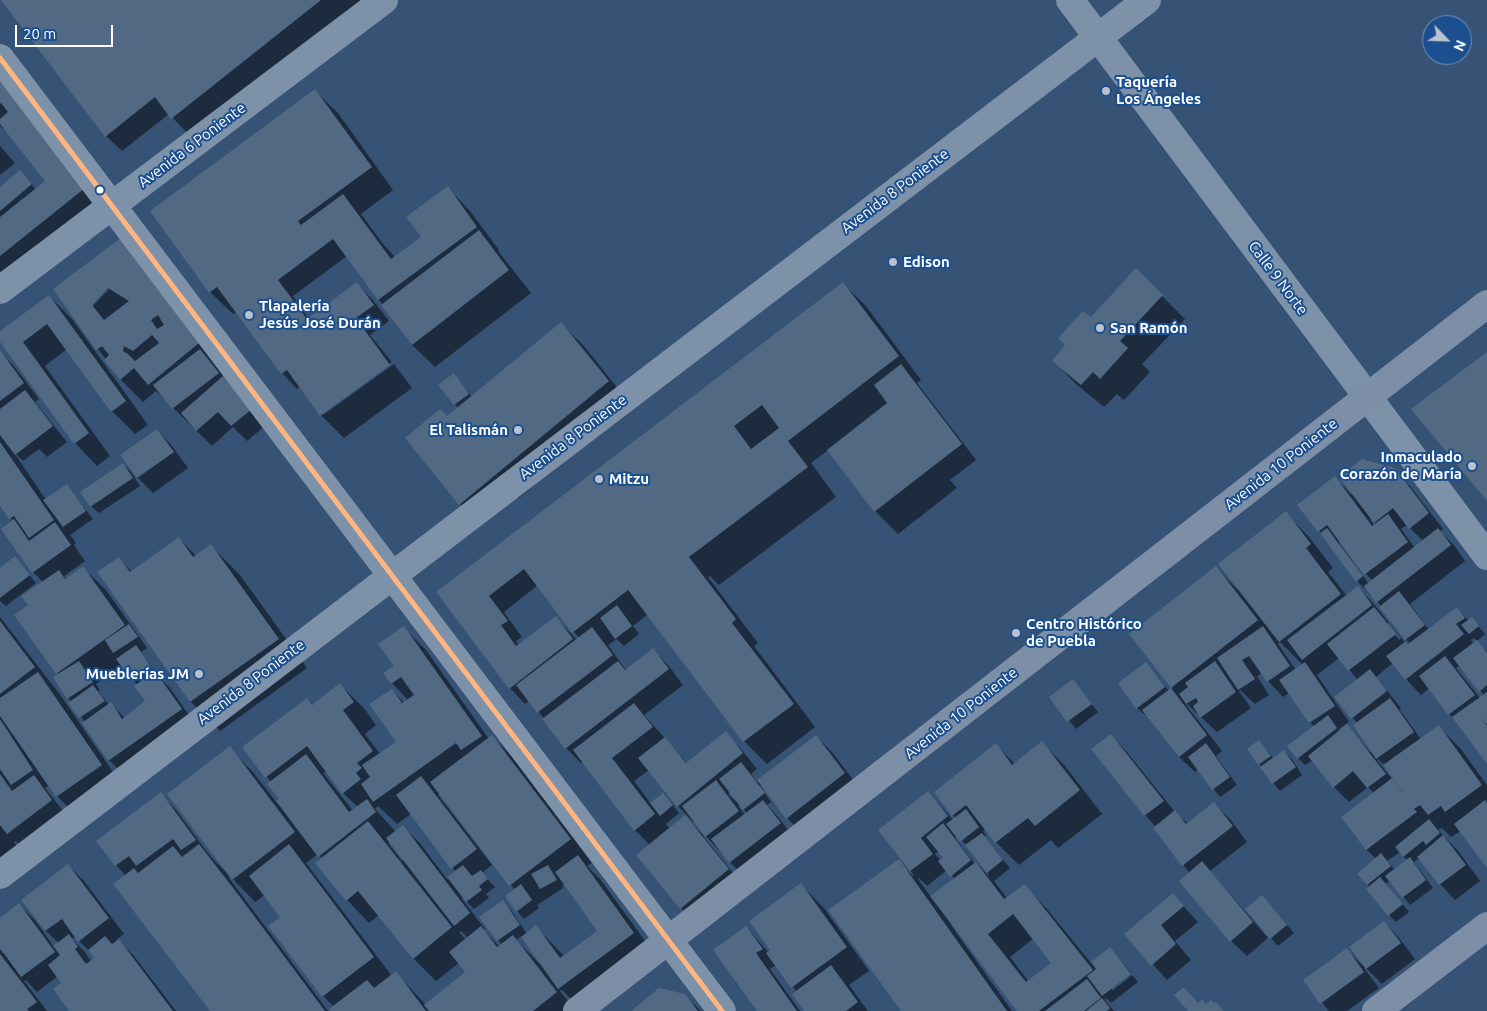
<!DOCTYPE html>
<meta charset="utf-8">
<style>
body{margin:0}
#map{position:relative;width:1487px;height:1011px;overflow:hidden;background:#365274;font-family:Ubuntu,sans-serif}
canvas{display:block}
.north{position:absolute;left:1422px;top:15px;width:50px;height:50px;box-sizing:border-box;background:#1b4f8f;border:1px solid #7695bc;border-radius:50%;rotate:114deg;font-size:14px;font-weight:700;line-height:20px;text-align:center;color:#fff}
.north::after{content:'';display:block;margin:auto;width:18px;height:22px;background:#b9c2ce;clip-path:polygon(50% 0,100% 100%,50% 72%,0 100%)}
.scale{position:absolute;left:15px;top:25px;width:98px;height:22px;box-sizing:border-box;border:2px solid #fff;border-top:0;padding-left:6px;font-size:15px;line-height:18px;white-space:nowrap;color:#fff;-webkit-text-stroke:4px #1b4f8f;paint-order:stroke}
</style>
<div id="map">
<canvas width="1487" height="1011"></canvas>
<div class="north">N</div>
<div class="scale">20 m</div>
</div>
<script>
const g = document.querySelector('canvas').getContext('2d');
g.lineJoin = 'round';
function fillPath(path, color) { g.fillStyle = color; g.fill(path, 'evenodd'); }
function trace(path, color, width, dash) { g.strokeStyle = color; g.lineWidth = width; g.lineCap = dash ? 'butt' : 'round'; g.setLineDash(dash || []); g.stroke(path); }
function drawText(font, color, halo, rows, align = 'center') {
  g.font = font + ' Ubuntu,sans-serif'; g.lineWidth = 4; g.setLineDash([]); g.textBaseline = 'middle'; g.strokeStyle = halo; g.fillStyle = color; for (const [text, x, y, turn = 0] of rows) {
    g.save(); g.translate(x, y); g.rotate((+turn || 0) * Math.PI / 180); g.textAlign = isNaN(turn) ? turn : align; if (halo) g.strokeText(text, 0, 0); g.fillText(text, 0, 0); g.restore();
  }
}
fillPath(new Path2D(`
 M2 0H385L195 141 169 114 122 151 106 136Z
 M0 72 107 211 0 297V189L28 179 36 190 47 181 5 128 3 129 0 126Z
 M315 91 338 113 393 190 361 214 383 244 395 257 422 237 448 188 470 211 499 250 498 251 531 293 435 367 412 345 347 256 293 296 309 319 357 284 372 299 389 321 370 335 392 362 323 412V415L394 364 412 388 344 438 321 415 300 386 297 389 282 373 237 312 233 314 210 292Z
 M0 146 15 163 0 175Z
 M122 239 220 367 218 369 228 382 266 425 247 441 233 427 212 446 156 391 143 402 121 380 55 290ZM111 287 89 310 87 308 106 290Z
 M1136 270 1185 319 1142 364 1150 372 1124 400 1117 394 1104 407 1076 384 1054 361Z
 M843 284 866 306 921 380 917 383 976 460 950 480 957 488 898 534 875 511 828 450 811 463 836 497 719 585 710 576 708 577 758 643 754 646 815 727 767 764 744 741 648 614 633 626 639 634 624 646 617 639 608 645 626 670 653 650 668 665 683 685 644 715 688 764 725 733 741 749 757 769 751 774 757 782 816 736 832 752 860 789 802 833 787 818 762 785 760 786 771 802 767 805 778 817 795 839 745 878 705 835 703 836 743 885 696 923 681 908 650 845 635 830 583 762 581 763 566 748 530 700 525 704 510 688 438 593ZM538 585 579 638 577 640 555 617 519 645 516 641 522 637 504 612ZM649 770 678 806 693 822 694 821 705 835 704 836 685 817 670 829 666 824 679 813 671 802 651 804 634 781ZM730 792 736 800 735 801 728 794ZM740 805 747 813 745 815 738 806Z
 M49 296 72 319 148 425 135 434 112 411 67 349 45 366 110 456 97 466 75 443 0 340V332Z
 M561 324 584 346 631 405 519 498 508 487 476 520 460 504 406 438 447 417 458 408 440 385 454 375 472 397Z
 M0 352 14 366 39 399 35 402 67 442 47 457 39 449 23 461 16 454H15L46 500 66 485 93 519 70 535 76 543 74 545 85 561 64 576 67 579 83 568 106 590 147 648 141 652 159 677 170 688 196 725 125 776 109 760 84 723 85 722 70 703 72 702 68 698 59 675 15 615 29 605 43 582 33 572 13 521 0 504ZM123 665 137 685 147 702 125 718 111 704 109 705 98 691 100 690 96 684Z
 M157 430 172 446 188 468 153 493 138 478 122 455Z
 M123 464 131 472 140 486 99 513 91 506Z
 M1394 470 1410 486 1443 529 1440 532 1454 545 1465 561 1410 604 1429 630 1456 608 1469 621 1472 619 1485 634 1477 641 1474 638 1471 640 1474 644 1477 642 1487 652V762L1459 724 1449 714 1430 688 1421 695 1406 679 1393 663 1376 677 1401 708 1399 709 1421 739 1438 726 1461 749 1487 785V865L1461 831 1451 837 1442 828 1438 830 1459 852 1480 881 1455 900 1440 884 1419 858 1414 862 1433 888 1410 905 1390 880 1386 884 1409 912 1396 922 1389 915 1370 887 1359 874 1376 859 1367 850 1343 817 1374 793 1368 787 1349 802 1334 787 1313 760 1305 765 1298 758 1314 727 1289 693 1283 697 1268 681 1262 673 1257 676 1269 695 1255 704 1240 690 1239 691 1251 708 1217 732 1187 704 1186 705 1222 751 1216 756 1237 785 1220 797 1198 769 1195 772 1179 757 1146 714 1145 715 1137 708 1146 664 1169 691 1173 688 1131 634 1216 568 1237 589 1286 513 1308 536 1333 568 1328 572 1347 596 1358 588 1373 603 1389 623H1386L1399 640 1401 638 1389 623 1408 646 1410 644 1381 606 1366 587 1364 588 1357 581 1319 531 1335 478 1351 494ZM1371 519 1377 524 1375 526 1370 520ZM1407 525 1423 541 1415 548 1401 529ZM1341 541 1372 581 1369 584 1339 543ZM1280 642 1303 665 1296 670 1278 644ZM1339 658 1358 680 1336 697 1357 723 1372 751 1370 752 1346 726 1340 731 1339 729 1349 722 1317 675ZM1460 665 1484 695 1480 698 1456 668ZM1378 759 1387 768 1400 787 1399 788 1377 760ZM1400 852 1408 861 1395 870 1387 861Z
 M179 538 196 556 211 546 240 575 307 668 220 731 191 702 99 572 119 558 132 572Z
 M15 558 36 583 6 606 0 601V569Z
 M0 617 61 696 124 788 80 819 57 796 49 785 45 788 67 816 23 849 16 841 14 842 27 859 0 879Z
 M404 628 426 650 489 739 492 737 515 759 592 863 587 866 600 879 656 956 582 1010 562 990 560 991 576 1011H333L334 1007 323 996 281 917 265 895 255 902 231 877 229 878 328 1011H212L126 876 116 865 98 841 161 794 176 810 210 856 225 871 229 748 252 771 277 803 281 800 271 782 244 748 307 699 313 705 340 685 363 707 376 725 365 734 380 754 397 742 392 690 404 703 408 700 392 683ZM327 771 343 793 358 807 353 811 323 773ZM440 793 515 890 517 911 524 919 539 908 537 905 563 888 562 886 565 884 598 931 564 956 536 927 527 934 510 909 503 902 481 917 502 945 500 947 483 930 485 929 462 899 463 898 474 909 489 898 486 894 495 887 482 873 492 865 438 795ZM378 806 397 824 411 814 456 872 447 879 419 842 403 827 396 832 375 809ZM390 841 404 859 402 861 388 843ZM318 854 322 859 317 864 347 900 369 923 379 915 414 959 436 981 459 963 467 973 426 1005 396 973 392 976 306 863ZM461 931 468 938 466 940 459 932ZM522 936 541 963 540 964 516 940Z
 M1073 681 1098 712 1076 729 1050 697Z
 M1111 735 1126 751 1175 812 1188 824 1214 804 1230 819 1247 842 1210 871 1268 938 1247 956 1231 941 1190 873 1183 865 1156 827 1145 815 1093 749Z
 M1259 741 1274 759 1284 751 1292 759 1302 775 1280 791 1273 783 1249 749Z
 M1042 743 1065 766 1102 814 1058 848 1051 840 1019 865 996 842 986 829 983 831 986 835 984 837 1010 868 994 881 1007 898 1024 886 1047 909 1091 963 1110 948 1131 973 1112 988V991L1132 975 1138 982 1111 1003 1106 998 1105 1000 1114 1011H1018L953 924 951 925 1012 1011H902L898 861 913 876 914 875 880 830 928 792 953 820 956 818 953 815 996 745 1015 764ZM958 836 969 848 989 874 988 875 976 863 975 864 955 838ZM939 851 944 858 941 861 935 854ZM947 870 955 879 931 897 918 879 919 878 927 886ZM1034 938 1053 963 1029 982 1010 957Z
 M68 865 84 881 124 934 117 939 134 956 176 1011H71L63 983 58 976 37 992 26 980 24 981 47 1011H0V950L3 953 4 952 0 946V919L19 905 35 920 54 947 59 943 46 931 23 900ZM76 936 79 941 96 958 91 961 84 951 72 939Z
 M801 885 824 908 869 971 849 985 868 1011H805L797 992 776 965 770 969 800 1011H759L746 927 769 953 772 950Z
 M1173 895 1198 922 1175 941 1191 960 1167 980 1126 935Z
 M1269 904 1294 933 1278 946 1271 938Z
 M1384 922 1399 938 1415 959 1382 984 1365 967 1364 968 1379 988 1347 1011H1329L1304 981 1347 950 1363 966Z
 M684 995 701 1011H633Z`), '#0007');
fillPath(new Path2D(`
 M1 0H321L171 119 155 97 105 137Z
 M0 77 85 188 0 256V217L45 181 0 124V119L8 112 1 103 0 104Z
 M315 89 372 167 298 221 301 225 343 194 391 259 421 237 406 217 448 186 477 227 378 300 333 239 278 280 307 319 357 282 374 305 356 318 390 365 320 416 287 370 281 374 217 287 209 293 150 211Z
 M20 170 32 184 0 211V187Z
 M479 230 509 270 412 345 381 305Z
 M122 237 199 343 148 385 134 368 120 380 104 360 109 355 102 346 96 350 53 289ZM108 288 129 301 104 320 92 305ZM158 315 164 325 157 329 151 320ZM152 335 159 343 135 361 128 354 123 351 124 346 133 351Z
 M1136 268 1163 295 1120 341 1128 348 1100 379 1093 372 1081 385 1052 361 1065 345 1058 338 1083 311 1091 317Z
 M843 282 899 356 788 441 808 467 689 557 736 619 732 623 794 704 743 742 628 590 572 633 524 569 489 596 508 621 501 625 516 646 556 616 573 639 509 689 436 592ZM762 405 779 428 751 449 734 426Z
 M49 295 126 401 111 412 47 324 23 342 89 433 74 444 0 342V331Z
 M561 322 609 381 459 505 405 438 440 409 447 416Z
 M200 349 219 373 172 409 153 385Z
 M0 350 24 383 0 401Z
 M1487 352V501L1411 409Z
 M901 364 962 444 874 512 827 450 887 403 874 385Z
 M454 373 469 394 454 405 438 385Z
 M223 376 252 409 231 426 218 412 196 431 181 413Z
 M25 390 53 426 15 455 0 435V409Z
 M157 429 174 452 137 478 120 455Z
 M0 442 54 520 29 538 14 516 9 519 0 506Z
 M1362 459 1395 468 1429 513 1409 529 1393 508 1374 523 1339 477Z
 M123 463 133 478 90 507 80 492Z
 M1335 476 1372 526 1388 514 1408 542 1364 575 1327 525 1318 532 1297 505Z
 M67 484 86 511 63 527 43 500Z
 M1286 511 1311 544 1306 548 1341 594 1279 642 1218 564Z
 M14 519 29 541 55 522 71 545 32 573 1 529Z
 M1327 528 1363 576 1356 582 1320 533Z
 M1438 528 1451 545 1376 603 1364 586Z
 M179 537 193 557 211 544 279 639 190 702 97 572 119 557 130 572Z
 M15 556 30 575 0 598V568Z
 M83 566 125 625 56 674 14 615 28 605 21 596 59 570 65 579Z
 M1216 566 1258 620 1171 688 1129 634Z
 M1358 586 1372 605 1302 660 1287 640Z
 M1399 591 1425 625 1405 640 1379 607Z
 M617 605 632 626 615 639 600 618Z
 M1374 607 1396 634 1348 671 1327 644Z
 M1457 607 1465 618 1456 624 1464 634 1405 680 1386 656 1405 642 1408 644Z
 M1472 617 1479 626 1469 634 1461 625Z
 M0 621 35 667 0 694Z
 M129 624 138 637 113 653 105 640Z
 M404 626 482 736 461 750 456 743 373 802 361 784 370 777 362 765 396 742 369 704 392 689 402 703 414 695 401 677 391 684 383 673 394 666 378 644Z
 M1263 626 1290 666 1267 682 1249 656 1242 660 1255 679 1238 690 1217 658Z
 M592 627 613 655 537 713 516 685Z
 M1477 640 1487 653V685L1479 692 1453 658Z
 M136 645 152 668 133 682 116 659Z
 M653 648 669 669 565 749 542 719 618 661 625 670Z
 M1445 656 1475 695 1448 715 1419 676Z
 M79 661 93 682 67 699 53 677Z
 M1215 661 1236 692 1200 718 1193 706 1198 702 1196 698 1186 704 1179 694 1188 687 1185 683Z
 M1146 662 1165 687 1136 709 1118 683Z
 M1305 662 1335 706 1309 723 1279 680Z
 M1370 669 1387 691 1351 719 1334 697Z
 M155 671 182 709 108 761 82 723 111 702 122 719 145 701 134 686Z
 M38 672 102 765 56 797 0 716V698Z
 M1073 679 1092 704 1067 722 1049 697Z
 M340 683 354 702 343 710 373 751 357 763 362 768 356 773 361 779 342 794 307 746 265 778 242 747 307 698 312 705Z
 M93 685 105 701 79 718 68 703Z
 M1171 688 1207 735 1179 757 1142 710Z
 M1487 692V725L1480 717 1487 726V764L1452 717Z
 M1390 698 1414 732 1376 759 1353 725Z
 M634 703 653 727 612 758 655 814 634 831 573 750Z
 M1328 715 1337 728 1297 759 1287 746Z
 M0 719 33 770 11 785 0 769Z
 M1347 724 1386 774 1367 788 1353 771 1333 788 1308 756Z
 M1439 725 1482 785 1445 812 1441 806 1428 815 1420 805 1414 809 1417 812 1366 850 1341 817 1392 778 1406 796 1383 765Z
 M726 731 743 753 677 807 638 758 665 737 686 763Z
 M1111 734 1164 801 1144 816 1091 749Z
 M492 735 571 839 509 886 430 782Z
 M816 735 845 773 786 819 757 780Z
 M1259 740 1271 756 1258 765 1247 749Z
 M1042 741 1080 790 1035 826 1028 818 995 843 966 805 952 816 934 792 996 743 1012 765Z
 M1206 743 1230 777 1212 790 1188 757Z
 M230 746 295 832 232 880 167 794Z
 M1284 750 1296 767 1272 784 1260 767Z
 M306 754 349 812 367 799 376 812 318 857 276 801 279 799 267 784Z
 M741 762 765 793 743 810 719 779Z
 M0 774 12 791 34 775 52 800 7 834 0 825Z
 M421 776 477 849 451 869 396 795Z
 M716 780 739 811 705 837 682 806Z
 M928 791 948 816 921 838 933 854 910 871 878 830Z
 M161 792 196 840 181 850 173 839 136 866 129 856 115 866 96 841Z
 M663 793 673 805 660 816 650 803Z
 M763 800 781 823 729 863 711 839Z
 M1485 800 1487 803V868L1454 824Z
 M1214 802 1233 826 1182 866 1153 828 1175 810 1186 824Z
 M966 809 979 827 960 842 946 824Z
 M685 815 729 869 680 909 636 855Z
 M1429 819 1440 833 1426 845 1423 841 1403 857 1395 847Z
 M368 821 452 927 413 959 358 891 346 901 315 863Z
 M943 823 971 860 950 877 938 861 943 858 926 837Z
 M403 825 470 913 454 926 386 838Z
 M982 833 1003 860 987 873 965 845Z
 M1443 835 1466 865 1439 885 1417 857Z
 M199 844 237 893 325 1011H210L113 884 134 868 138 873 173 846 182 857Z
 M289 844 374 957 322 997 268 926 280 917 249 876Z
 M1381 853 1391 866 1367 885 1357 874Z
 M578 855 634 933 558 989 521 937 536 925 560 958 597 931 555 872Z
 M1410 857 1426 880 1402 898 1385 876Z
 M899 859 1007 1011H901L828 910Z
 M1202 861 1253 922 1230 942 1179 881Z
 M976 862 1004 899 1025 884 1093 970 1039 1011H1017L930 896ZM1013 914 1051 963 1026 982 988 934Z
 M68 864 109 918 78 942 62 919 45 931 21 900Z
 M463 865 472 876 481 870 488 879 479 886 482 890 466 902 447 877Z
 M548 865 557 880 540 889 531 874Z
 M1380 877 1403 904 1388 916 1366 889Z
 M801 883 847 947 791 988 766 953 770 950 749 921Z
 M521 884 532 900 516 912 505 896Z
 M1173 893 1184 906 1161 925 1176 944 1151 966 1124 934Z
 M1262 895 1287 925 1270 939 1245 909Z
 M503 900 520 925 497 941 479 917Z
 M19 903 55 952 21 977 0 948V918Z
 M1384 921 1401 943 1366 969 1349 947Z
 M481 926 497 947 513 935 557 992 533 1011H429L424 1005 465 972 449 952Z
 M746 926 763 949 756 953 797 1011H757L713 950Z
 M69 934 78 947 75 949 86 964 94 958 88 950 105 936 112 944 119 939 173 1011H69L53 989 61 983 48 965 60 955 53 946Z
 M1110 947 1131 974 1102 996 1087 976 1096 969 1091 962Z
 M1347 948 1364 972 1320 1004 1303 980Z
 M0 954 37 1002 27 1009 29 1011H0Z
 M831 965 858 1002 846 1011H804L792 994Z
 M396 971 426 1011H331L329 1009 367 980 374 988Z
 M1087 979 1101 998 1084 1011H1045Z
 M1184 987 1198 1003 1202 999 1206 1004 1211 1000 1214 1003 1216 1002 1224 1011H1188L1174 995Z
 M659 988 685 994 698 1011H631Z
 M1102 998 1110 1008 1107 1011H1086Z`), '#526984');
trace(new Path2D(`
 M1070 0 1487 556
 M0 58 722 1011
 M0 290 384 0
 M0 875 1147 0`), '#7d92a8', 28);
trace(new Path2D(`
 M577 1011 1487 304
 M1376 1011 1487 926`), '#7d8ea7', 28);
trace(new Path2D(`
 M0 58 722 1011`), '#ffb580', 5);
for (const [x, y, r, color] of [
 [1106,91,5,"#b9c2ce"],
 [100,190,4.5,"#fff"],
 [893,262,5,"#b9c2ce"],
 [249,315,5,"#b9c2ce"],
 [1100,328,5,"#b9c2ce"],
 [518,430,5,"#b9c2ce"],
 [1472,466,5,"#b9c2ce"],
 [599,479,5,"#b9c2ce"],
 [1016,633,5,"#b9c2ce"],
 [199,674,5,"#b9c2ce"]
]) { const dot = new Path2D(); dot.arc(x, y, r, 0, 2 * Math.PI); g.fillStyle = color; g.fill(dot); trace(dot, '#1b4f8f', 2); }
drawText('bold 15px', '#fff', '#1b4f8f', [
 ["Taquería",1116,82],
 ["Los Ángeles",1116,99],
 ["Edison",903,262],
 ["Tlapalería",259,306],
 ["Jesús José Durán",259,323],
 ["San Ramón",1110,328],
 ["El Talismán",508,430,"right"],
 ["Inmaculado",1462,457,"right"],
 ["Corazón de María",1462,474,"right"],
 ["Mitzu",609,479],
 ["Centro Histórico",1026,624],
 ["de Puebla",1026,641],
 ["Mueblerías JM",189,674,"right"]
], 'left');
drawText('15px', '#fff', '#1b4f8f', [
 ["Avenida 6 Poniente",192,145,-37],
 ["Avenida 8 Poniente",895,191,-37],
 ["Calle 9 Norte",1278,278,53],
 ["Avenida 8 Poniente",573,437,-37],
 ["Avenida 10 Poniente",1281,464,-38],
 ["Avenida 8 Poniente",251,682,-37],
 ["Avenida 10 Poniente",961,713,-38]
]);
</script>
